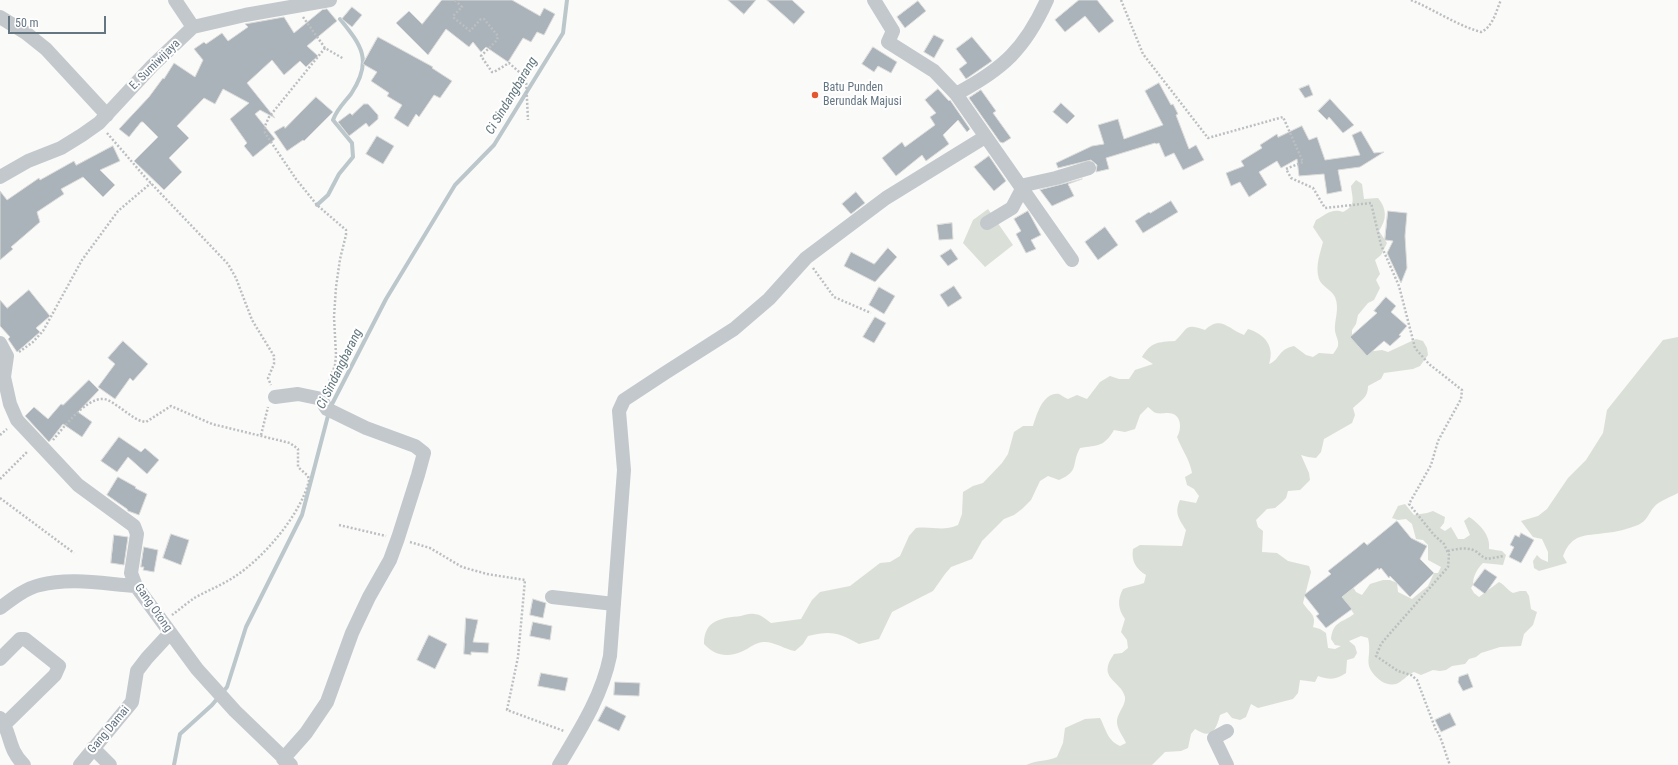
<!DOCTYPE html>
<style>
body{margin:0}
#map{position:relative;width:1678px;height:765px;overflow:hidden;background:#fafaf8;font-family:"Roboto Condensed",sans-serif}
canvas{display:block}
.scale{position:absolute;left:8px;top:16px;width:98px;height:18px;box-sizing:border-box;border:2px solid #657683;border-top:0;padding-left:5px;font-size:12px;line-height:14px;white-space:nowrap;color:#657683;-webkit-text-stroke:3px #fff;paint-order:stroke}
</style>
<div id="map">
<canvas width="1678" height="765"></canvas>
<div class="scale">50 m</div>
</div>
<script>
const g = document.querySelector('canvas').getContext('2d');
g.lineJoin = 'round';
function fillPath(path, color) { g.fillStyle = color; g.fill(path, 'evenodd'); }
function trace(path, color, width, dash) { g.strokeStyle = color; g.lineWidth = width; g.lineCap = dash ? 'butt' : 'round'; g.setLineDash(dash || []); g.stroke(path); }
function drawText(font, color, halo, rows, align = 'center') {
  g.font = font + ' "Roboto Condensed",sans-serif'; g.lineWidth = 4; g.setLineDash([]); g.textBaseline = 'middle'; g.strokeStyle = halo; g.fillStyle = color; for (const [text, x, y, turn = 0] of rows) {
    g.save(); g.translate(x, y); g.rotate((+turn || 0) * Math.PI / 180); g.textAlign = isNaN(turn) ? turn : align; if (halo) g.strokeText(text, 0, 0); g.fillText(text, 0, 0); g.restore();
  }
}
fillPath(new Path2D(`
 M1356 180 1362 184 1364 199 1378 198C1387 209 1387 219 1379 231L1387 243 1381 255 1375 260 1380 274 1376 280 1380 288 1374 300 1368 303 1358 315 1356 324 1352 330V337L1367 352 1382 350 1388 352 1416 339 1423 341 1427 348 1428 355 1420 366 1413 369 1384 373 1381 379 1368 386C1368 398 1361 400 1353 408L1355 415 1352 423 1324 439 1321 452 1316 458 1308 457 1301 455 1309 473 1310 480 1300 490 1288 491 1286 498 1281 503 1275 508 1267 509 1256 520 1258 527 1263 531 1262 552 1277 553 1288 561 1309 566 1311 572 1303 603C1309 613 1317 614 1313 627L1320 629 1326 633 1328 648 1335 649 1341 646 1335 645 1331 639C1333 621 1342 623 1354 614L1350 608 1339 600 1353 587 1356 592 1362 595 1370 584 1383 580H1390L1397 583 1398 592 1412 599 1428 586 1434 573H1438L1441 567 1428 560V545L1423 540 1416 539 1412 524 1406 519 1398 520 1392 518 1398 506 1405 504 1414 515 1427 513 1433 511 1445 517 1444 523 1440 528 1445 531 1451 527 1458 539H1464L1470 535 1464 521 1469 517C1480 524 1491 536 1489 549L1502 551 1506 555 1503 565 1483 563C1477 569 1473 576 1473 585L1471 588 1474 593 1479 597 1499 582C1505 585 1507 590 1513 593L1520 591H1526L1529 596 1531 609 1537 612 1533 625 1524 634 1521 646 1500 647 1481 653 1476 657 1469 659 1465 664 1452 666 1446 670 1440 671 1433 670 1421 675 1414 672C1407 675 1402 682 1396 684 1391 685 1385 684 1381 681 1360 664 1373 659 1368 638L1361 636 1349 641 1355 646 1357 653 1354 658 1347 660 1346 673C1336 680 1330 680 1318 676L1315 682 1300 680 1298 693 1293 699 1258 708 1251 704 1246 717 1240 720 1232 718 1227 712 1220 715C1216 730 1212 740 1195 729L1191 734 1188 748 1181 751 1165 752 1152 765H1026C1039 759 1046 762 1057 757L1063 743 1065 728 1085 719 1100 718C1106 729 1107 740 1120 746L1126 743C1123 736 1116 728 1117 720 1118 712 1126 705 1125 697 1121 680 1096 679 1114 654L1122 653 1128 648 1127 640 1121 632 1125 619C1118 609 1117 600 1123 589 1130 586 1137 586 1144 583L1146 575C1136 569 1131 561 1133 549L1140 545 1182 546 1186 530C1179 519 1174 513 1180 500L1196 503 1199 496 1194 489 1187 485 1185 477 1192 473C1190 460 1182 450 1177 437 1182 429 1182 413 1168 413 1163 413 1161 414 1156 413 1153 412 1151 409 1148 407L1140 415 1135 429 1125 432 1114 430C1104 447 1098 445 1080 448 1071 464 1080 471 1059 480L1048 476 1040 481 1031 500 1022 509 1014 515 1004 519 982 541 972 559 951 567 945 574 933 591 892 612 879 639 859 644C839 633 832 630 808 636L803 644 795 651C784 649 774 641 763 642 754 643 750 648 743 651 728 658 715 656 704 644 704 620 721 618 741 616 745 615 750 613 754 614 760 614 766 619 771 623L801 619 812 600 820 592 850 586 880 563 890 562 900 556 909 536 916 528C933 526 942 532 958 525L962 514 963 492 973 486 983 483 1002 463 1008 454 1014 432 1023 426H1033C1037 414 1043 392 1059 394 1061 395 1065 398 1068 399L1077 395 1087 399 1100 382 1110 376 1119 379H1129L1135 370 1153 364 1142 357C1151 342 1158 342 1175 341 1189 328 1184 323 1205 330 1221 315 1228 329 1244 335L1248 329C1265 334 1275 347 1269 364 1280 360 1278 349 1294 346L1306 355 1313 357 1319 353 1333 354C1335 351 1337 349 1338 346 1339 340 1336 337 1335 331 1334 320 1340 309 1335 297 1331 289 1322 287 1319 279 1315 266 1320 254 1323 242L1313 227 1316 220C1326 215 1331 208 1343 212 1357 205 1352 198 1351 186Z
 M988 209 1013 245 985 267 963 243 973 220Z
 M1678 337V493C1671 497 1659 501 1654 507 1648 514 1647 521 1638 525 1628 529 1616 532 1605 533 1585 536 1572 533 1563 556L1567 563 1539 571 1534 568 1533 561 1537 555 1541 559 1548 562V552L1542 539 1533 537 1521 521 1538 516 1547 509 1568 478 1586 460 1603 433 1607 410 1663 340Z`), '#dadfd7');
trace(new Path2D(`
 M317 205 328 195 339 174 353 157 352 143 333 120C337 109 344 103 351 94 373 61 362 46 340 19
 M174 765 180 734 212 705 227 687 246 627 302 515 330 408 386 299 455 185 494 145 563 33 567 0`), '#bbc7cb', 4);
const building = new Path2D(`
 M442 0H512L540 16 544 8 555 14 544 35 537 32 531 42 523 38 508 62 486 47 481 52 473 42 469 47 446 29 428 55 396 23 409 11 422 24Z
 M728 0H756L744 14Z
 M767 0H792L805 12 794 24Z
 M1079 0H1097L1114 21 1099 33 1085 16 1065 32 1055 20Z
 M918 1 926 11 905 28 897 17Z
 M352 7 362 15 352 27 342 19Z
 M327 9 337 21 307 46 318 56 306 67 300 61 284 75 272 60 247 83 275 118 260 110 255 114 275 139 253 157 244 146 247 143 230 119 249 103 223 89 215 104 204 98 177 126 189 138 169 158 182 172 164 190 134 161 158 137 143 122H141L129 137 119 129 149 97 163 78 164 79 174 63 195 77 203 60 194 49 204 42 206 44 222 33 228 41 248 27 245 24 284 17 294 33 322 10Z
 M934 35 944 40 934 58 924 52Z
 M378 37 433 67 432 68 452 81 440 98 434 95 419 117 416 114 408 127 394 118 402 105 387 96 389 93 371 81 377 72 363 64Z
 M972 37 992 61 966 79 959 69 967 63 956 49Z
 M873 47 897 62 891 73 878 66 874 72 862 64Z
 M1159 83 1171 105 1173 104 1178 114 1176 115 1189 149 1196 145 1204 160 1183 170 1174 153 1165 157 1159 143 1156 144 1155 143 1106 158 1109 169 1096 172 1097 165 1091 160 1058 168 1056 163 1092 146 1104 144 1098 125 1118 119 1124 139 1163 125 1145 91Z
 M1309 85 1313 95 1305 98 1299 89Z
 M938 89 949 101 950 100 970 129 967 132 958 120 943 135 949 144 926 161 922 155 896 176 882 158 902 142 905 147 935 125 930 117 936 113 925 100Z
 M981 90 996 111 993 113 1011 138 1003 143 1000 142 969 98Z
 M316 97 333 112 304 141 303 140 287 151 274 132 284 126 285 128Z
 M1330 99 1354 125 1343 133 1329 117 1327 120 1318 111Z
 M1061 103 1075 116 1067 124 1053 112Z
 M364 104H368L378 115V119L369 127 366 123 349 136 338 122 350 113 352 115Z
 M1302 126 1309 140 1317 137 1325 160 1360 155 1352 135 1361 131 1374 153 1384 152 1360 167 1338 170 1342 191 1327 194 1324 174 1299 176 1297 159 1281 168 1277 161 1259 172 1267 185 1249 197 1240 182 1231 186 1226 173 1244 166 1241 161 1262 148 1260 145 1277 134 1278 137Z
 M377 136 394 146 383 164 366 154Z
 M113 146 120 161 100 170 115 185 103 197 83 177 61 189 64 194 37 212 40 222 11 247 13 249 0 260V191L7 200 39 178 40 180 74 161 76 165Z
 M989 156 1006 181 994 191 974 167Z
 M1082 179 1068 184 1074 196 1052 206 1040 190Z
 M856 192 865 203 851 214 842 204Z
 M1171 201 1178 212 1143 233 1135 221 1149 212 1150 213Z
 M1028 211 1041 235 1031 240 1036 249 1026 253 1016 234 1021 231 1014 219Z
 M1388 211 1407 213 1405 236 1407 268 1401 283 1387 253 1393 241 1385 240Z
 M952 223 953 239 939 240 937 225Z
 M1105 227 1118 245 1098 260 1085 242Z
 M888 248 897 257 875 282 844 266 851 252 874 264Z
 M951 249 958 259 948 266 940 256Z
 M954 286 962 298 948 307 940 295Z
 M879 287 895 296 884 314 869 305Z
 M29 290 50 316 36 328 40 332 17 352 8 339 10 337 0 326V300L7 308Z
 M1386 297 1396 306 1391 312 1407 326 1399 335 1401 336 1390 346 1384 341 1367 356 1350 337 1377 313 1374 311Z
 M875 317 886 323 874 343 863 337Z
 M123 341 148 364 133 381 130 378 115 399 98 387 115 364 108 358Z
 M89 380 99 390 78 412 92 422 82 437 63 424 49 442 25 416 34 407 48 419 61 404 63 405Z
 M119 437 141 452 145 448 159 460 147 474 128 457 117 472 101 461Z
 M118 477 136 487 135 488 147 494 139 515 128 511 127 509 107 495Z
 M1397 521 1411 538 1427 546 1420 559 1434 573 1410 597 1390 576 1389 578 1381 568 1379 570 1378 568 1342 597 1352 609 1326 628 1316 616 1319 614 1304 595 1331 574 1328 571 1357 548 1364 542 1367 545Z
 M1521 533 1534 540 1521 563 1509 557 1514 547 1510 545 1515 535 1519 537Z
 M171 534 189 540 181 565 163 558Z
 M114 535 128 537 124 565 111 563Z
 M144 547 158 550 154 572 143 570 144 567H141Z
 M1485 569 1497 577 1485 594 1473 585Z
 M533 599 546 603 543 618 530 615Z
 M466 618 478 620 473 642 489 643 488 653 471 652V655L464 654Z
 M533 622 552 626 550 640 530 636Z
 M429 635 447 644 435 669 417 660Z
 M541 673 568 678 565 691 538 686Z
 M1468 674 1473 687 1463 691 1458 682 1459 677Z
 M615 682 640 683 639 696 614 695Z
 M606 706 626 716 619 731 598 721Z
 M1450 713 1456 725 1441 732 1435 720Z`);
fillPath(building, '#aab3b9');
trace(building, '#dcdcda', 1);
trace(new Path2D(`
 M455 0 462 7 453 16 454 18 470 31 481 19H484L498 36 497 40 481 56 492 72H494L509 63 526 78 528 120
 M1121 0 1143 54 1208 138 1283 117 1303 162 1286 169 1291 178 1313 188 1325 208 1371 203 1381 245 1399 286 1415 348 1429 364 1462 390 1461 399 1438 441 1431 465 1409 504 1434 535 1444 544 1449 555 1448 567 1386 638 1381 644 1376 656 1398 671 1411 675 1417 680 1436 730C1441 735 1446 756 1450 765
 M1411 0C1435 10 1456 25 1481 32 1493 27 1496 11 1501 0
 M303 17 325 48 344 59
 M325 48 269 117 265 126V133L296 179 317 205 346 230V235L340 259 336 287 334 317 336 355 335 365 327 388
 M107 133 145 177 228 264 236 278 252 320 274 356V364L268 378 271 385
 M813 268 834 297 871 313
 M19 352 33 342 43 331 82 260 118 211 151 183
 M0 435 7 429
 M261 435 268 407
 M53 440C63 428 86 398 103 399 109 399 114 404 119 407 128 413 136 421 146 422L171 406 212 424 290 443 298 449V467L308 476 309 480C302 513 263 559 234 577 222 585 209 590 196 597 188 602 180 609 172 615
 M0 479 28 451
 M0 498 74 553
 M339 525 386 536
 M410 542 430 548 462 567 487 574 525 580 518 657 507 710 564 731
 M1448 551C1456 549 1468 546 1477 552 1480 555 1483 557 1487 559L1504 556`), '#bbbfc2', 2.5, [2, 2]);
trace(new Path2D(`
 M175 0 193 27
 M874 0 893 31 888 42 934 71 956 94 1072 260
 M0 17 26 33 46 49 107 115
 M956 94C1003 69 1025 49 1047 0
 M0 177 28 161 61 148 82 135 99 123 152 66 193 27 245 15 330 0
 M1020 186 1056 178 1089 168
 M987 223 1012 208 1022 189
 M0 343 7 356 4 377 10 404 17 420 78 485 134 526 137 534 131 573 136 586 197 669 235 711 291 765
 M275 397 298 394 322 399 323 403 327 409 366 428 415 446 424 453 418 475 398 538 390 560 369 597 352 633 327 702 306 733 283 759
 M552 597 614 604
 M0 608C12 599 26 588 40 585 71 577 105 584 136 586
 M0 659 20 639H25L59 666 55 675 4 725
 M0 718C12 734 7 748 24 765
 M1227 731 1214 738 1227 765
 M93 748 110 765
 M80 765 132 702 137 671 147 658 170 633
 M559 765C580 730 602 696 610 656L624 470 619 411 624 400 665 373 734 329 769 299 806 258 886 198 985 137`), '#c3c8cc', 14);
for (const [x, y, r, color] of [
 [815,95,4,"#e4572e"]
]) { const dot = new Path2D(); dot.arc(x, y, r, 0, 2 * Math.PI); g.fillStyle = color; g.fill(dot); trace(dot, '#fff', 1.5); }
drawText('12px', '#657683', '#fff', [
 ["E. Sumiwijaya",155,65,-45],
 ["Gang Otong",153,608,55],
 ["Gang Damai",109,730,-50]
]);
drawText('12px', '#657683', '#fff', [
 ["Batu Punden",823,88],
 ["Berundak Majusi",823,102]
], 'left');
drawText('italic 13px', '#60757c', '#fff', [
 ["Ci Sindangbarang",512,96,-59],
 ["Ci Sindangbarang",340,369,-64]
]);
</script>
